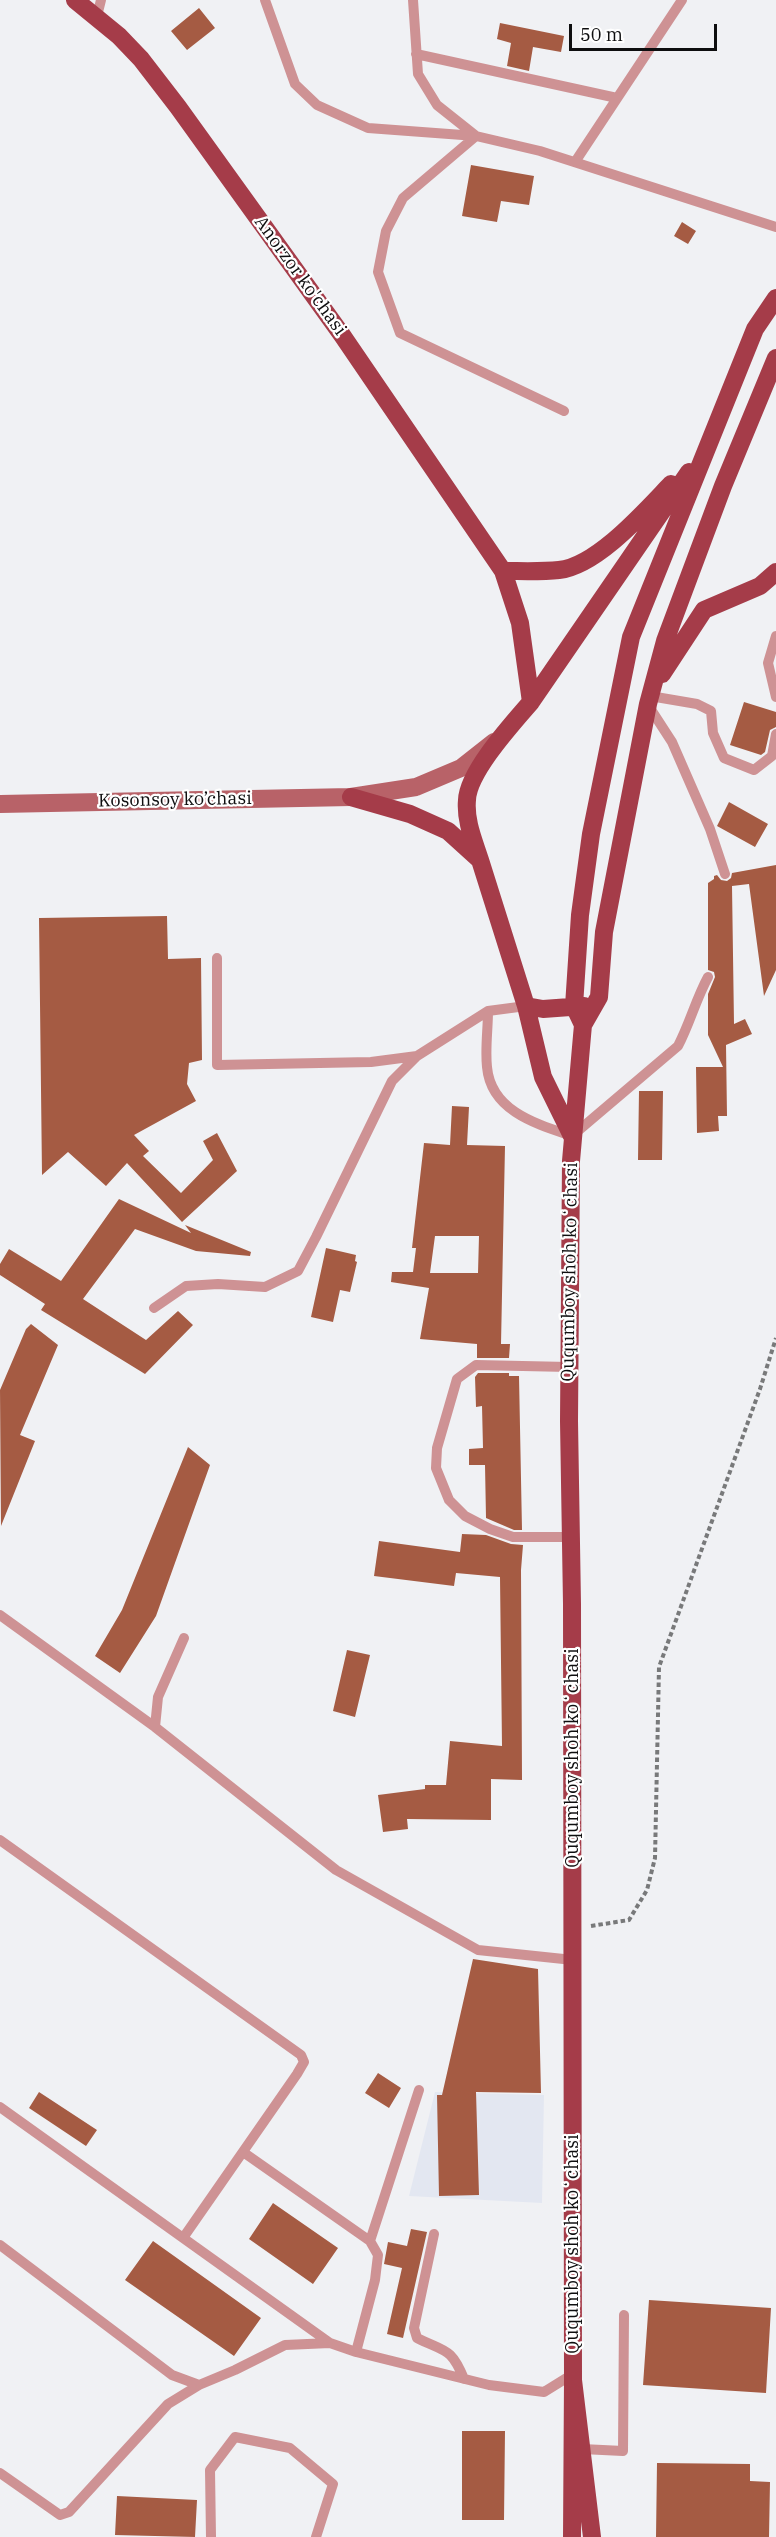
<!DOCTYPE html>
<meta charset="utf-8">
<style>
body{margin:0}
#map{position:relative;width:776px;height:2537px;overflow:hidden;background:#f0f1f4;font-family:"IBM Plex Serif",serif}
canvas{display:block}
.scale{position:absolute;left:569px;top:24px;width:148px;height:27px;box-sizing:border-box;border:3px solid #0e0e0f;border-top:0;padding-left:8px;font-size:18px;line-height:21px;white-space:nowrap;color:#0e0e0f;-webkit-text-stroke:4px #fff;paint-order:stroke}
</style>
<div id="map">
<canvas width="776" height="2537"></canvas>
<div class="scale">50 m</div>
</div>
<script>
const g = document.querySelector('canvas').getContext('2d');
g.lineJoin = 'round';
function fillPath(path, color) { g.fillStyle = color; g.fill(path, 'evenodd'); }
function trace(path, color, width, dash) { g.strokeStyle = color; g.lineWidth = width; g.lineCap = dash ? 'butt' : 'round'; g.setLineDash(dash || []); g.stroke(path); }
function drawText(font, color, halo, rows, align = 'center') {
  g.font = font + ' "IBM Plex Serif",serif'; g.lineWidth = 4.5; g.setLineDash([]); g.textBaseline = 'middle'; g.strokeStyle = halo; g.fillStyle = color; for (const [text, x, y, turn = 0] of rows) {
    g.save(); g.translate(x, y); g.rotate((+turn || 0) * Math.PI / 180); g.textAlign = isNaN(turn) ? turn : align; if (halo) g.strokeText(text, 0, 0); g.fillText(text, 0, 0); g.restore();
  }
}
fillPath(new Path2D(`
 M435 2092 544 2095 542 2203 409 2196Z`), '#e3e7f1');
fillPath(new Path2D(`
 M199 8 215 28 187 50 171 31Z
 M500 23 564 36 561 52 533 47 529 71 507 66 511 43 497 39Z
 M471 165 534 176 529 205 501 201 497 222 462 216Z
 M682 222 696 231 688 244 674 236Z
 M744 702 776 712V727L770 730 765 752 761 755 730 745Z
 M729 802 768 824 755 847 717 826Z
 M776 865V970L764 996 749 884 732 886 734 1024 745 1019 752 1034 726 1045 727 1116H718L719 1131 697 1133 696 1067H723L708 1035V994L715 977 714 972 708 970V883L714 879V876L717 875 721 880 727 881 731 878 732 873Z
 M167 916 168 959 201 958 202 1060 189 1063 187 1084 196 1101 134 1135 149 1151 143 1156 181 1193 213 1160 203 1141 217 1133 237 1171 182 1222 127 1163 106 1186 68 1152 42 1175 39 918Z
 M639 1091H663L662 1160H638Z
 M452 1106 469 1107 467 1145 505 1146 501 1344H510L509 1358H477V1344L420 1339 429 1288 391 1282 392 1272H413L416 1248H412L424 1143 450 1145ZM435 1236H479L478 1273H430Z
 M119 1199 191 1233 185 1225 251 1252 250 1256 196 1251 135 1229 83 1299 146 1340 178 1311 193 1325 145 1374 41 1310 45 1304 0 1275V1264L9 1249 61 1281Z
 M326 1248 356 1255 355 1261 357 1262 350 1292 340 1290 333 1322 311 1317Z
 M31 1324 58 1345 20 1435 35 1441 1 1526 0 1390 26 1329Z
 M478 1373H509V1376H519L522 1530H514L486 1518 485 1465H469V1449L483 1448 482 1406 476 1407 475 1377Z
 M188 1447 210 1465 156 1616 120 1673 95 1656 122 1610Z
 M462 1534 486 1535 511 1544 523 1545 521 1570 522 1780 491 1779V1820L407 1819 408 1829 383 1832 378 1795 425 1789V1785H446L450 1741 502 1746 500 1577 456 1573 454 1586 374 1576 379 1541 460 1552Z
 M347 1650 370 1655 355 1717 333 1711Z
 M473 1959 538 1969 541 2093 476 2092 479 2195 439 2196 437 2095H442Z
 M378 2073 401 2088 389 2108 365 2093Z
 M39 2092 97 2130 86 2146 29 2108Z
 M273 2203 338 2248 313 2284 249 2239Z
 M411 2229 427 2232 403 2338 387 2334 402 2268 384 2264 388 2242 407 2246Z
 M153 2241 261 2318 234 2356 125 2280Z
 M649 2300 771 2308 766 2393 643 2385Z
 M462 2431H505L504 2520H462Z
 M657 2463 750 2464V2481L770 2482 769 2537H656Z
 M117 2496 197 2500 195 2537 115 2535Z`), '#a55b43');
trace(new Path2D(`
 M591 1926 629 1920 647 1890 655 1858 659 1667 760 1389 776 1338`), '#78797a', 4, [4.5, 3]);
trace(new Path2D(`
 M265 0 295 84 317 105 368 128 476 136
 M413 0 418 74 437 105 476 136 540 151 776 227
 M97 16 101 0
 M416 54 617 98
 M476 136 403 198 386 231 378 272 400 333 564 411
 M575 162 682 0
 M776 636 768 663 776 697
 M650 696 697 704 711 711 713 733 724 758 754 770 772 756 776 734
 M648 705 672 742 710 829 725 874
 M217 958V1065L371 1062 417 1056
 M488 1011C488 1029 485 1049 487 1067 491 1111 536 1124 572 1136L678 1046C690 1023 696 999 708 977
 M154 1308 186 1286 218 1284 265 1287 298 1271 316 1237 392 1081 417 1056 488 1011 526 1006
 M569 1367 476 1365 457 1379 437 1448 436 1468 449 1500 465 1516 490 1529 513 1537H571
 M0 1615 155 1727 336 1870 478 1950 573 1960
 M155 1727 158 1697 184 1638
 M0 1840 301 2055 304 2062 297 2074 183 2238
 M0 2107 330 2343 356 2352 489 2385 544 2392 573 2374
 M243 2152 370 2241 378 2255 375 2280 356 2352
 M434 2234 414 2328 417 2338C445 2352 451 2347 464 2379
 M370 2241 419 2090
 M0 2245 172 2375 199 2385
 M582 2449 623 2451 624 2315
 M0 2473 60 2515 69 2512 168 2404 199 2385 235 2370 285 2345 330 2343
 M211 2537 210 2470 235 2437 290 2448 333 2484 316 2537`), '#ce9294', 10);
trace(new Path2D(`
 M0 804 351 797 416 787 461 768 494 742`), '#b86268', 18);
trace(new Path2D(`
 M75 0 119 36 141 59 178 107 342 335 503 571 520 623 531 702
 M503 571C521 571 541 572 559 570 597 566 645 511 671 484
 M662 674 704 610 760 586 776 572
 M351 797 410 814 448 831 480 860 526 1006 543 1077 572 1136
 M480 860C474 841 465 821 467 800 468 772 512 724 531 702L689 472
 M526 1006 543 1009 584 1006
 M583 1025 574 1006 580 915 591 834 631 637 755 329 776 298
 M573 2380 572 1604 569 1421 571 1161 582 1036 583 1025 599 997 604 932 648 704 665 641 723 486 776 358
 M572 2537 573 2380 592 2537`), '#a53c49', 18);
drawText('18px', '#0e0e0f', '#fff', [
 ["Anorzor ko'chasi",300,276,54],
 ["Kosonsoy ko’chasi",175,800,-1],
 ["Ququmboy shoh koʻchasi",570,1272,-89],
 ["Ququmboy shoh koʻchasi",573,1758,-90],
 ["Ququmboy shoh koʻchasi",573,2244,-90]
]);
</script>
